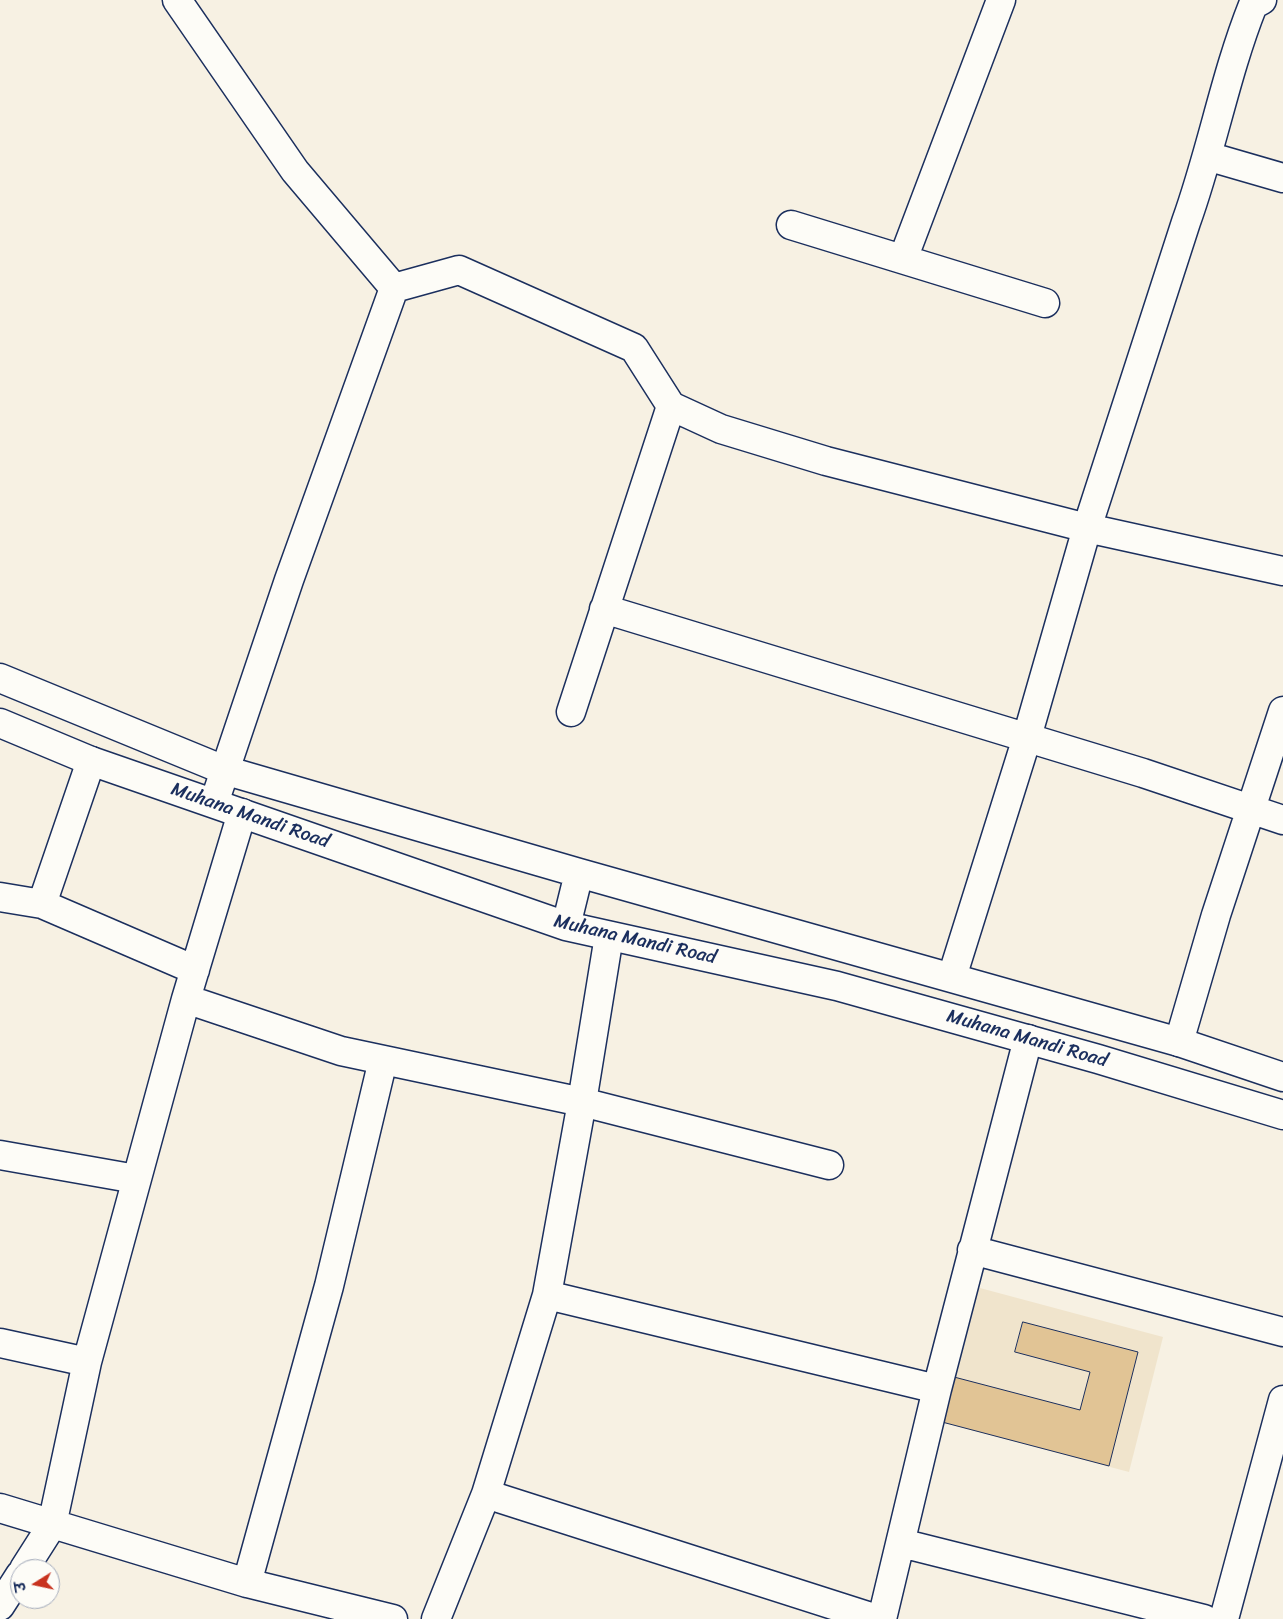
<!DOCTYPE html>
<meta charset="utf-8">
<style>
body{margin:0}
#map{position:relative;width:1283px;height:1619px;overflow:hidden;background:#f7f1e3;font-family:Sriracha,"Playpen Sans Deva",sans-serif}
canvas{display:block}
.north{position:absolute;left:10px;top:1559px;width:50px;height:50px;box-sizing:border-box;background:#fdfcf7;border:1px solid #a3aaba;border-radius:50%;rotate:260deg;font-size:14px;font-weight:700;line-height:20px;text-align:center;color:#1b2f5e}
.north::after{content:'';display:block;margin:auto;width:18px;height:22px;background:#c8321e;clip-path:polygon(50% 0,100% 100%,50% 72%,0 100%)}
</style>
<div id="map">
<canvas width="1283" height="1619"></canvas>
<div class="north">उ</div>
</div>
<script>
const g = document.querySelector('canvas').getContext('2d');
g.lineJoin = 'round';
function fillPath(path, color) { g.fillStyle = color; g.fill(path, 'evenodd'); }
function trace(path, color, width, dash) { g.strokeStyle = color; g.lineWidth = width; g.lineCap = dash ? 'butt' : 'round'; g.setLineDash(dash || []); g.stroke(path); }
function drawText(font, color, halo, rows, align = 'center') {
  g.font = font + ' Sriracha,sans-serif'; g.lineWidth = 4.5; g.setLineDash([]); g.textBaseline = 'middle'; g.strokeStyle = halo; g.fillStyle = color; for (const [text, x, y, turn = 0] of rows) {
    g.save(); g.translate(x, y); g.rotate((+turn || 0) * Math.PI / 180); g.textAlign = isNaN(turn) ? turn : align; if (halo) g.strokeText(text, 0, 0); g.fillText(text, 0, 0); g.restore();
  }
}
fillPath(new Path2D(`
 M965 1284 1163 1337 1129 1472 929 1419Z`), '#f0e4cc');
const building = new Path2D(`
 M1023 1322 1138 1352 1109 1466 942 1422 954 1377 1080 1410 1090 1372 1015 1352Z`);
fillPath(building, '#e1c495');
trace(building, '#1b2f5e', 1);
const street = new Path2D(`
 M177 0 295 171 394 288 459 270 634 348 671 406 721 429 826 461 1087 528 1283 571
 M1207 156 1283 178
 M791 225 1045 303
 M903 259 1001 0
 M604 609 1143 773 1283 820
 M571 712 671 406
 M214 803 289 580 394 288
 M0 897 42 904 195 970
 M42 904 91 761
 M952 977 1025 744 1087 528 1186 222C1212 150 1225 75 1253 5L1262 0
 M186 999 341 1051 582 1102 829 1165
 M1179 1042 1216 915 1283 711
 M0 1155 136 1179
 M972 1250 1283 1332
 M547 1295 937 1389 882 1619
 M0 1343 87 1362
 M937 1389 1028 1039
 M486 1494 877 1619
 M0 1508 247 1583 393 1619
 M901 1543 1204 1619
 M24 1569 52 1525 87 1362 186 999 242 813
 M247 1583 329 1286 383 1060
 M0 1606 20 1575
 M436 1619 486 1494 547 1295 582 1102 609 936
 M1224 1619 1283 1400`);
const secondary = new Path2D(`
 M0 678 224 770 579 873 1179 1042 1283 1077
 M0 723 91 761 566 926 837 986 1098 1059 1283 1115
 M566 926 579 873`);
trace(street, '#1b2f5e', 31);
trace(secondary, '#1b2f5e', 31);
trace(street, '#fdfcf7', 28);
trace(secondary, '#fdfcf7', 28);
drawText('19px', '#1b2f5e', '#fdfcf7', [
 ["Muhana Mandi Road",250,816,19],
 ["Muhana Mandi Road",635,940,13],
 ["Muhana Mandi Road",1027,1039,16]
]);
</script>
